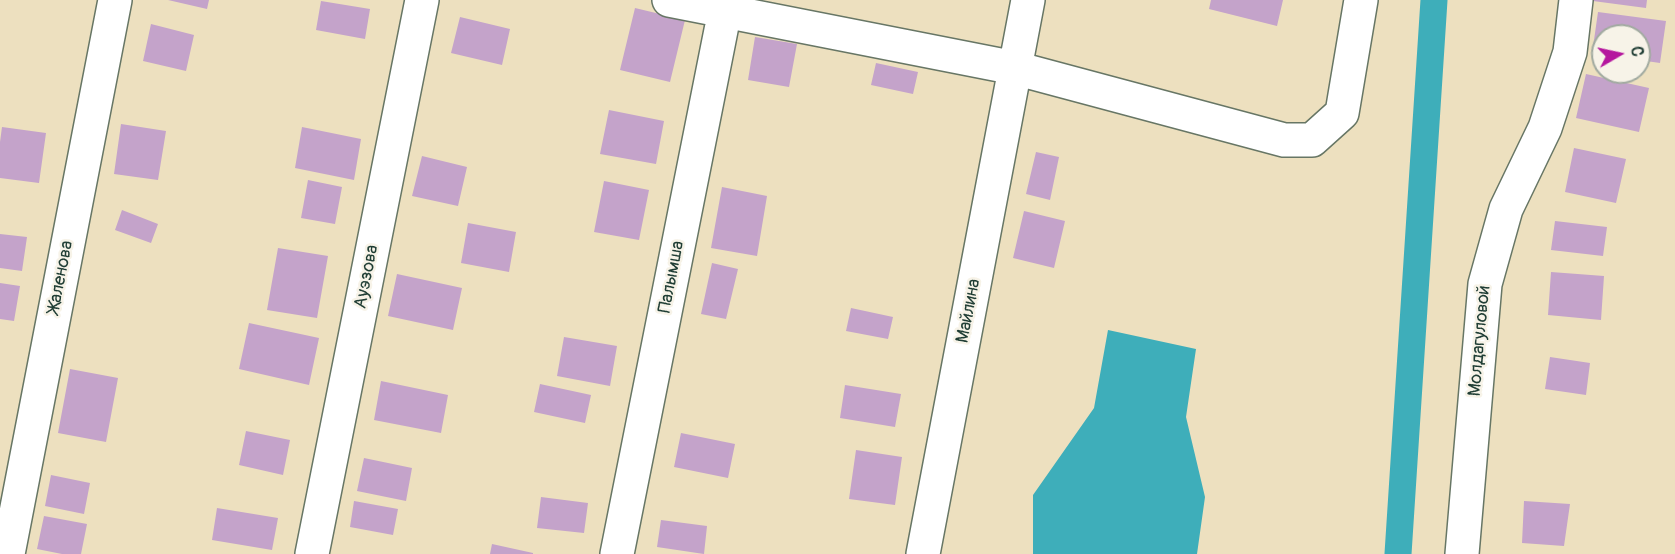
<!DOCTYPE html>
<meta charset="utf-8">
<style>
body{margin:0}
#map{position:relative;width:1675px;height:554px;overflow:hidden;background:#ede0bf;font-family:Pangolin,sans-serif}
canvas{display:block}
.north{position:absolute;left:1591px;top:24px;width:60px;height:60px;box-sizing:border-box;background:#f7f3e8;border:2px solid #a1aaa0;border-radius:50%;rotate:81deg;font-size:16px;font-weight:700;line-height:24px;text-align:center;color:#1f3d34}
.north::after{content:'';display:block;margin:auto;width:21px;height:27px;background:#b5179e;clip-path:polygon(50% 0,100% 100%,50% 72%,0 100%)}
</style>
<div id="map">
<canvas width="1675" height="554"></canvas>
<div class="north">С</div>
</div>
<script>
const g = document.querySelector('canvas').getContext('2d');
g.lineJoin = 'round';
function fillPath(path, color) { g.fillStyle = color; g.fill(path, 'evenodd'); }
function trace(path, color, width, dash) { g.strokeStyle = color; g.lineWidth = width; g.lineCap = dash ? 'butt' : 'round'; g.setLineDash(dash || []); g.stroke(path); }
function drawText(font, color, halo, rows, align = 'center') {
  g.font = font + ' Pangolin,sans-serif'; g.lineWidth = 5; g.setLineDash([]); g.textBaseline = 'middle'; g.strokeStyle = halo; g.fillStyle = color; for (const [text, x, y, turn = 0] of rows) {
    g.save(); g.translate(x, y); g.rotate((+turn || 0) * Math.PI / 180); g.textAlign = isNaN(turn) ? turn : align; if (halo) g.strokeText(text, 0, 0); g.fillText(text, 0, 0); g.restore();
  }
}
fillPath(new Path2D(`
 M1108 330 1196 349 1186 417 1205 497 1197 554H1033V495L1094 408Z`), '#3eaeba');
trace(new Path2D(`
 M1398 554 1434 0`), '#3eaeba', 27);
fillPath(new Path2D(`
 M168 0H209L207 9Z
 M1211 0H1283L1277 26 1209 9Z
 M1593 0H1647L1646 8 1593 1Z
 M321 1 370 9 365 39 316 30Z
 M635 8 685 20 670 82 620 70Z
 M1598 12 1666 21 1660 63 1639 60V36H1603V55L1592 54Z
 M460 17 510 29 502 65 451 53Z
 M151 24 194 35 186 71 143 61Z
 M755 37 797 44 789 87 748 80Z
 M876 63 918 72 913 94 871 85Z
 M1586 74 1649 88 1639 132 1576 118Z
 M609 110 664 121 656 164 600 154Z
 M121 124 166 131 158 180 114 174Z
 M2 127 46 133 39 183 0 178V142Z
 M302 127 361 139 354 180 295 168Z
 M1574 148 1626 159 1616 203 1565 192Z
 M1036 152 1059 157 1050 200 1026 194Z
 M422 156 467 167 458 206 412 196Z
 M308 180 342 187 335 224 301 218Z
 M604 181 649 190 639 240 594 232Z
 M722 187 767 196 757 256 711 248Z
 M122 210 158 224 151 243 115 230Z
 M1024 211 1065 221 1054 268 1013 258Z
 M1555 221 1607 227 1603 256 1551 250Z
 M468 223 516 232 509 272 461 263Z
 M0 234 27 237 22 271 0 268Z
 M278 248 328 256 317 318 267 310Z
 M712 263 738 269 726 319 701 314Z
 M1551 272 1604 276 1601 320 1548 315Z
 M397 274 462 288 453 330 388 316Z
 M0 283 20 286 14 321 0 319Z
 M851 308 893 317 888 339 846 331Z
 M249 323 319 338 309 385 239 369Z
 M564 337 617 346 610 386 557 376Z
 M1550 357 1590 363 1586 395 1545 389Z
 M70 369 118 378 106 442 58 433Z
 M381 381 448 395 441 433 374 420Z
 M540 384 591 395 585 423 534 412Z
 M845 385 901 394 895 427 840 418Z
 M246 431 290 440 283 475 239 465Z
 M681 433 735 444 728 478 674 467Z
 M856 450 902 457 895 505 849 499Z
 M364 458 412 468 406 501 357 491Z
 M51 475 90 483 84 514 45 506Z
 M541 497 588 503 584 533 537 528Z
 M354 501 398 509 393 535 350 527Z
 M1524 501 1570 504 1564 546 1522 543Z
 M217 508 278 518 272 550 212 540Z
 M44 516 87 524 81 554H62L37 549Z
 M661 520 707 526 704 554 657 547Z
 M492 544 533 553V554H490Z`), '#c4a3ca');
const minor = new Path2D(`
 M669 0 1015 68 1284 140H1312L1342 113 1361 0
 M8 554 115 0
 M312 554 422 0
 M617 554 727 0
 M923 554 1028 0
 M1462 554 1485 284 1506 209 1545 128 1570 52 1576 0`);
trace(minor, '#677665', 36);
trace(minor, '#fff', 33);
drawText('18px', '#1f3d34', '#f7f3e8', [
 ["Жаленова",61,277,-79],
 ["Ауэзова",367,277,-79],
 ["Палымша",672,277,-79],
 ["Майлина",969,311,-79],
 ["Молдагуловой",1480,341,-85]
]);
</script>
